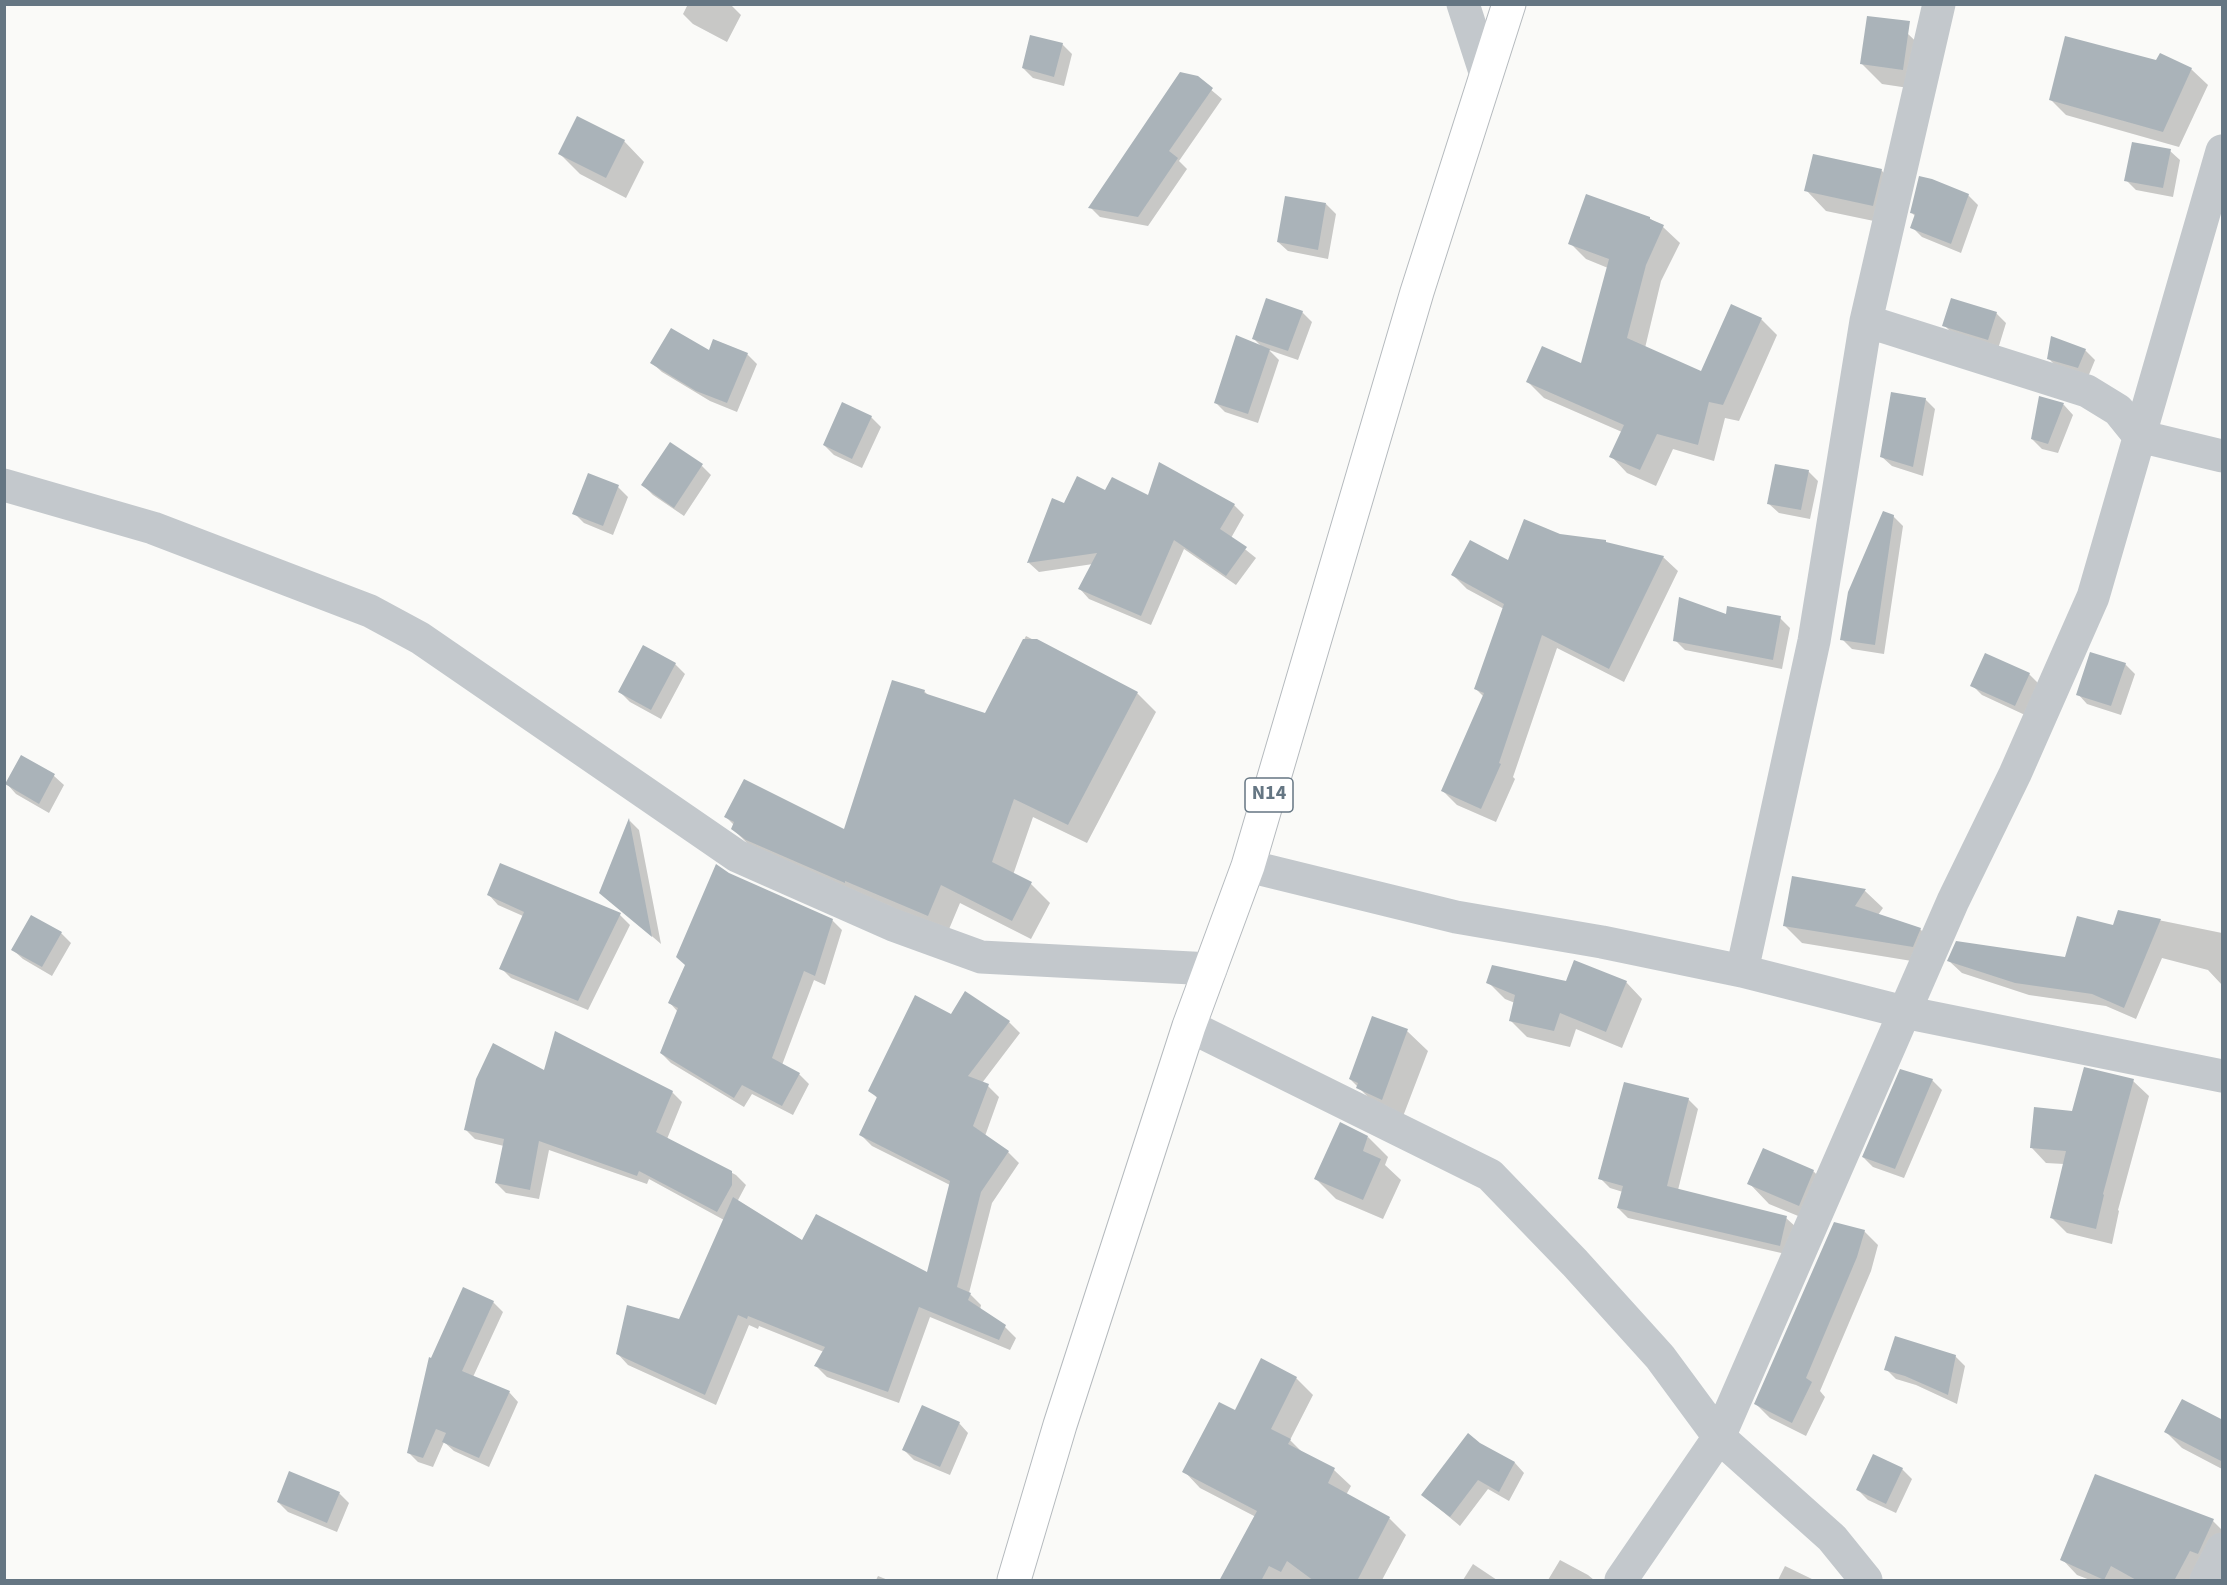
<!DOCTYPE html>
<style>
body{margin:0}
#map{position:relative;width:2227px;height:1585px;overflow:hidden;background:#fafaf8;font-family:"Source Sans 3",sans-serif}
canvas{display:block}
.frame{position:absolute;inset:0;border:6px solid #657683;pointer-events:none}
</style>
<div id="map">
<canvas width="2227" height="1585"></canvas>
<div class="frame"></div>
</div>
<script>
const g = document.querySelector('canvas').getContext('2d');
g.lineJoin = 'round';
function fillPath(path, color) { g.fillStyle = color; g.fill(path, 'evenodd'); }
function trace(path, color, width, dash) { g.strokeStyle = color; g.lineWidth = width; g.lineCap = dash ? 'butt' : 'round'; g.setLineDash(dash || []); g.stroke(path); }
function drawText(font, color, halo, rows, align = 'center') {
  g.font = font + ' "Source Sans 3",sans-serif'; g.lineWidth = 6; g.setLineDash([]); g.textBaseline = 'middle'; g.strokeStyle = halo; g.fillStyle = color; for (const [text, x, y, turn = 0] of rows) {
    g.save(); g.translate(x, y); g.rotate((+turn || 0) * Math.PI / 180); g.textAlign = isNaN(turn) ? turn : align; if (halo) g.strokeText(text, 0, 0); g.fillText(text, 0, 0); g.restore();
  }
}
fillPath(new Path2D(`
 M688 4 731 5 741 15 727 42 693 24 683 14Z
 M1907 33 1928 53 1922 90 1882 84 1862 64Z
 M1062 44 1072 54 1064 86 1033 78 1023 68Z
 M2191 69 2208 85 2179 147 2066 115 2050 99Z
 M1197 78 1222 99 1179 161 1187 169 1148 226 1100 217 1090 207Z
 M624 141 644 162 626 198 580 174 560 154Z
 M2170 151 2180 160 2173 197 2136 190 2126 180Z
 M1881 170 1901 190 1893 225 1826 211 1806 190Z
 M1968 195 1978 205 1961 253 1922 237 1912 227 1916 217 1912 213Z
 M1326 204 1336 214 1328 259 1288 251 1278 242Z
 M1649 218 1663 227 1680 243 1661 281 1645 348 1702 373 1761 319 1777 335 1739 421 1725 418 1714 461 1673 449 1656 486 1627 473 1611 456 1622 432 1544 398 1528 382 1582 365 1608 268 1586 259 1570 243Z
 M1302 312 1312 322 1298 360 1269 350 1279 360 1258 423 1225 412 1215 402 1263 348 1254 339Z
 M1996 313 2006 323 1998 349 1954 335 1944 325Z
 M2085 350 2095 360 2088 377 2058 368 2048 358Z
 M747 354 757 364 737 412 710 401 662 372 652 363Z
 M2041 398 2064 405 2073 415 2058 453 2042 449 2032 439Z
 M1925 399 1935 409 1923 476 1892 466 1882 457Z
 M871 417 881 427 862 468 834 455 824 445Z
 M702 466 711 475 684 516 653 495 643 485Z
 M1808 471 1818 481 1810 519 1779 513 1769 504Z
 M618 487 628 497 613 535 584 523 574 513Z
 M1106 492 1234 505 1244 515 1231 538 1256 558 1236 585 1184 549 1151 625 1089 599 1080 589 1093 564 1039 572 1029 563 1065 504Z
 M1893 516 1903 526 1884 654 1852 649 1842 639Z
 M1559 535 1663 557 1678 571 1624 682 1557 648 1513 777 1515 779 1496 822 1457 805 1443 791 1484 697 1476 689 1504 609 1467 589 1453 575 1508 562Z
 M1728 616 1780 618 1790 628 1782 669 1685 650 1675 640Z
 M1026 636 1137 693 1156 712 1087 843 1033 817 1013 875 1031 884 1050 903 1031 939 960 903 947 934 752 848 733 829 734 825 726 817 845 831 924 691 929 696 986 715Z
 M644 647 675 664 685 674 661 719 630 702 620 692Z
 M2125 664 2135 674 2121 715 2087 704 2078 694Z
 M2029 674 2039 684 2025 715 1982 695 1972 685Z
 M22 757 54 776 64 785 49 813 16 794 7 784Z
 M630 821 639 830 661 944 601 892Z
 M729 874 832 920 842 930 825 985 814 980 782 1065 799 1074 809 1084 793 1115 752 1094 744 1107 671 1063 661 1053 678 1012 670 1003Z
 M1793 878 1865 891 1883 908 1878 915 1920 929 1938 947 1930 964 1802 943 1785 926Z
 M489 895 620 915 630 925 588 1010 511 978 501 968 523 916 498 905Z
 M2119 912 2222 933V985L2208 970 2162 958 2136 1019 2106 1006 2029 995 1962 973 1949 961 2067 959 2114 927Z
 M61 933 71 943 52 976 23 959 13 950Z
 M1488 982H1626L1642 999 1622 1048 1576 1029 1570 1047 1527 1037 1511 1021 1515 1003 1505 999Z
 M966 993 1009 1022 1020 1033 982 1083 988 1086 999 1097 985 1136 1008 1152 1019 1163 992 1203 969 1293 981 1305 980 1310 1005 1327 1016 1338 1010 1350 930 1317 899 1403 827 1377 816 1366 824 1352 759 1326 758 1329 749 1325 716 1405 628 1365 617 1353 680 1320 724 1220 649 1179 647 1184 549 1150 539 1199 506 1193 496 1183 504 1146 475 1139 465 1129 545 1072 672 1092 682 1102 667 1139 736 1175 746 1185 737 1202 803 1242 928 1274 950 1185 872 1146 861 1135 878 1099 870 1090 951 1016Z
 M1373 1018 1407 1031 1428 1051 1402 1119 1378 1107 1350 1079Z
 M1932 1080 1942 1090 1904 1178 1873 1167 1863 1157Z
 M2133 1081 2149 1096 2118 1210 2119 1211 2112 1244 2067 1233 2052 1218 2064 1164 2046 1163 2031 1147 2073 1112Z
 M1688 1099 1698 1109 1678 1190 1786 1218 1796 1227 1790 1255 1628 1218 1618 1208 1623 1192 1610 1188 1600 1178Z
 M1368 1137 1388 1157 1385 1165 1401 1180 1383 1219 1336 1199 1316 1179Z
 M1813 1171 1834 1191 1820 1225 1769 1204 1749 1183Z
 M1864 1231 1878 1245 1871 1271 1820 1391 1825 1397 1806 1436 1770 1418 1756 1404Z
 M493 1302 503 1312 473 1377 509 1392 518 1402 489 1467 454 1451 444 1442 433 1467 418 1462 408 1452 431 1360Z
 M1955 1356 1965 1366 1957 1404 1916 1385 1896 1379 1886 1369Z
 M1296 1378 1313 1395 1290 1440 1303 1453 1334 1470 1351 1486 1346 1495 1389 1518 1406 1535 1382 1580H1221L1256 1517 1200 1488 1184 1471 1235 1412Z
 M2222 1422V1469L2182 1448 2166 1432Z
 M959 1423 968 1433 950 1475 914 1460 904 1450Z
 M1479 1444 1515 1463 1524 1473 1509 1501 1488 1489 1460 1526 1423 1495Z
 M1902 1469 1912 1479 1896 1513 1868 1500 1858 1490Z
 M339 1493 349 1503 337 1532 288 1512 278 1502Z
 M2213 1521 2222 1530V1549L2198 1580H2090L2077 1575 2062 1559Z
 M1560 1560 1588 1575 1594 1580H1548Z
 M1473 1564 1497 1580H1463Z
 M1785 1566 1814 1580H1778Z
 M878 1576 888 1580H876Z`), '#0003');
fillPath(new Path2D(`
 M1867 16 1910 21 1903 70 1860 64Z
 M1030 35 1063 43 1054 77 1022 68Z
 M2065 36 2156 60 2160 53 2192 68 2163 132 2049 100Z
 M1180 72 1198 76 1213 88 1169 151 1178 158 1138 217 1088 208Z
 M577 116 625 140 606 178 558 154Z
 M2132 142 2171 149 2163 188 2124 181Z
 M1813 154 1882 169 1873 206 1804 191Z
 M1919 176 1932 179 1969 194 1951 244 1910 228 1915 214 1910 213Z
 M1586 194 1650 217V219L1664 225 1646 265 1627 338 1701 371 1731 304 1762 318 1723 405 1709 402 1698 445 1657 434 1640 470 1609 457 1624 425 1526 382 1542 346 1581 363 1609 259 1568 244Z
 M1285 196 1326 203 1318 250 1277 242Z
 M1266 298 1303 311 1288 351 1252 339Z
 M1951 298 1997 312 1988 340 1942 326Z
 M671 328 709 350 713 339 748 353 727 403 696 391 650 363Z
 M1236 335 1270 349 1248 414 1214 403Z
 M2051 336 2086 349 2078 368 2047 359Z
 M1891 392 1926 398 1913 467 1880 457Z
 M2039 396 2064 403 2048 444 2031 439Z
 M842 402 872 416 852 459 823 445Z
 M670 442 703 464 674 508 641 485Z
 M1159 462 1235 504 1220 529 1247 547 1226 576 1174 540 1141 616 1078 589 1097 553 1027 563 1052 498 1064 503 1077 476 1105 490 1112 477 1148 495Z
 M1775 464 1809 470 1801 510 1767 504Z
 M588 473 619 485 603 526 572 514Z
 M1883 511 1894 515 1875 645 1840 640 1848 592Z
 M1524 519 1560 534 1606 540V542L1664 556 1609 669 1542 635 1499 763 1501 764 1481 809 1441 791 1484 693 1474 689 1504 604 1451 575 1470 540 1508 560Z
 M1679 597 1726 614 1727 606 1781 616 1773 660 1673 641Z
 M1023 639H1037L1138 692 1068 825 1014 799 992 862 1032 882 1012 921 941 885 928 916 845 881V883L746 840 731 829 734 822 724 817 744 779 844 829 892 680 925 690 924 693 985 713Z
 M643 645 676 663 651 710 618 692Z
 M2090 652 2126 663 2111 706 2076 695Z
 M1985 653 2030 673 2015 706 1970 686Z
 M21 755 55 774 39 804 5 784Z
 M629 818 652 937 599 893Z
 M500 863 621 913 578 1001 499 969 524 912 487 895Z
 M716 864 729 873 833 919 815 976 804 971 772 1058 800 1073 782 1106 742 1085 734 1098 660 1053 678 1008 668 1003 685 965 676 957Z
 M1792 876 1866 889 1855 906 1921 928 1913 947 1783 926Z
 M2118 910 2161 919 2124 1008 2092 994 2015 983 1947 961 1956 941 2065 957 2077 916 2113 925Z
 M31 915 62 932 42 967 11 950Z
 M1574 960 1627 981 1606 1032 1560 1013 1554 1031 1509 1021 1515 995 1486 983 1492 965 1566 981Z
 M965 991 1010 1021 968 1076 989 1084 973 1126 1009 1151 981 1192 957 1287 971 1293 968 1300 1006 1325 999 1340 919 1307 888 1392 814 1366 825 1347 748 1316 747 1319 738 1315 705 1395 616 1354 627 1305 679 1319 733 1197 802 1240 816 1214 927 1272 950 1181 859 1135 877 1097 868 1091 915 995 951 1014Z
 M1372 1016 1408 1029 1382 1100 1356 1088 1358 1083 1349 1079Z
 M555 1031 673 1091 656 1132 732 1171V1185L717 1212 639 1171 637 1176 539 1141 530 1190 495 1183 504 1139 464 1130 476 1079 493 1043 544 1070Z
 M2084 1067 2134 1079 2103 1194 2104 1195 2096 1229 2050 1218 2066 1151 2030 1148 2034 1107 2072 1111Z
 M1900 1069 1933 1079 1895 1169 1862 1157Z
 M1624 1082 1689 1098 1667 1186 1787 1216 1780 1246 1617 1208 1623 1186 1598 1179Z
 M1340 1122 1368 1136 1363 1151 1381 1159 1363 1200 1314 1179Z
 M1763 1148 1814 1170 1799 1206 1747 1184Z
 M1834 1222 1865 1230 1857 1257 1806 1378 1812 1382 1792 1423 1754 1404Z
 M463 1287 494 1301 462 1371 510 1391 479 1458 442 1442 446 1433 436 1429 423 1458 407 1453 429 1357 431 1358Z
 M1895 1336 1956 1355 1948 1395 1905 1376 1884 1370Z
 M1261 1358 1297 1377 1271 1429 1291 1439 1288 1444 1335 1468 1328 1483 1390 1517 1357 1581H1314L1287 1561 1281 1572 1269 1566 1261 1581H1219L1257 1511 1182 1472 1219 1402 1235 1410Z
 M2182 1399 2223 1420V1462L2164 1432Z
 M922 1405 960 1422 940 1467 902 1450Z
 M1468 1433 1480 1443 1515 1462 1499 1492 1478 1480 1450 1517 1421 1495Z
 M1873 1454 1903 1468 1886 1504 1856 1490Z
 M289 1471 340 1492 327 1523 277 1502Z
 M2095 1474 2214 1519 2198 1554 2190 1551 2174 1581H2138L2111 1566 2104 1580 2060 1560Z`), '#aab3b9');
const primary = new Path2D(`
 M1014 1580 1060 1425 1189 1026 1248 866 1417 292 1509 4`);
trace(primary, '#b5babe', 35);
trace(new Path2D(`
 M1463 4 1486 75
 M1866 321 2087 391 2118 410 2139 436 2222 456
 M4 485 153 528 370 611 420 638 737 856 893 925 981 957 1211 969
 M1248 866 1456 917 1602 942 1742 971 1904 1012 2222 1076
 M1742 971 1814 641 1866 321 1939 4
 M1189 1026 1490 1175 1575 1263 1660 1357 1719 1437 1832 1538 1866 1580
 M1621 1580 1719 1437 1953 901 2015 774 2093 597 2222 151
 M2206 1580 2222 1549`), '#c3c8cc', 33);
trace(primary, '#fff', 33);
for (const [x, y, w] of [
 [1269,795,48]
]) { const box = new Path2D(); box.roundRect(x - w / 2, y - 17, w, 34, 4.5); g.fillStyle = '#fff'; g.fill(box); trace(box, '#657683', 1.5); }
drawText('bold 20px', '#657683', null, [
 ["N14",1269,795]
]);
</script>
